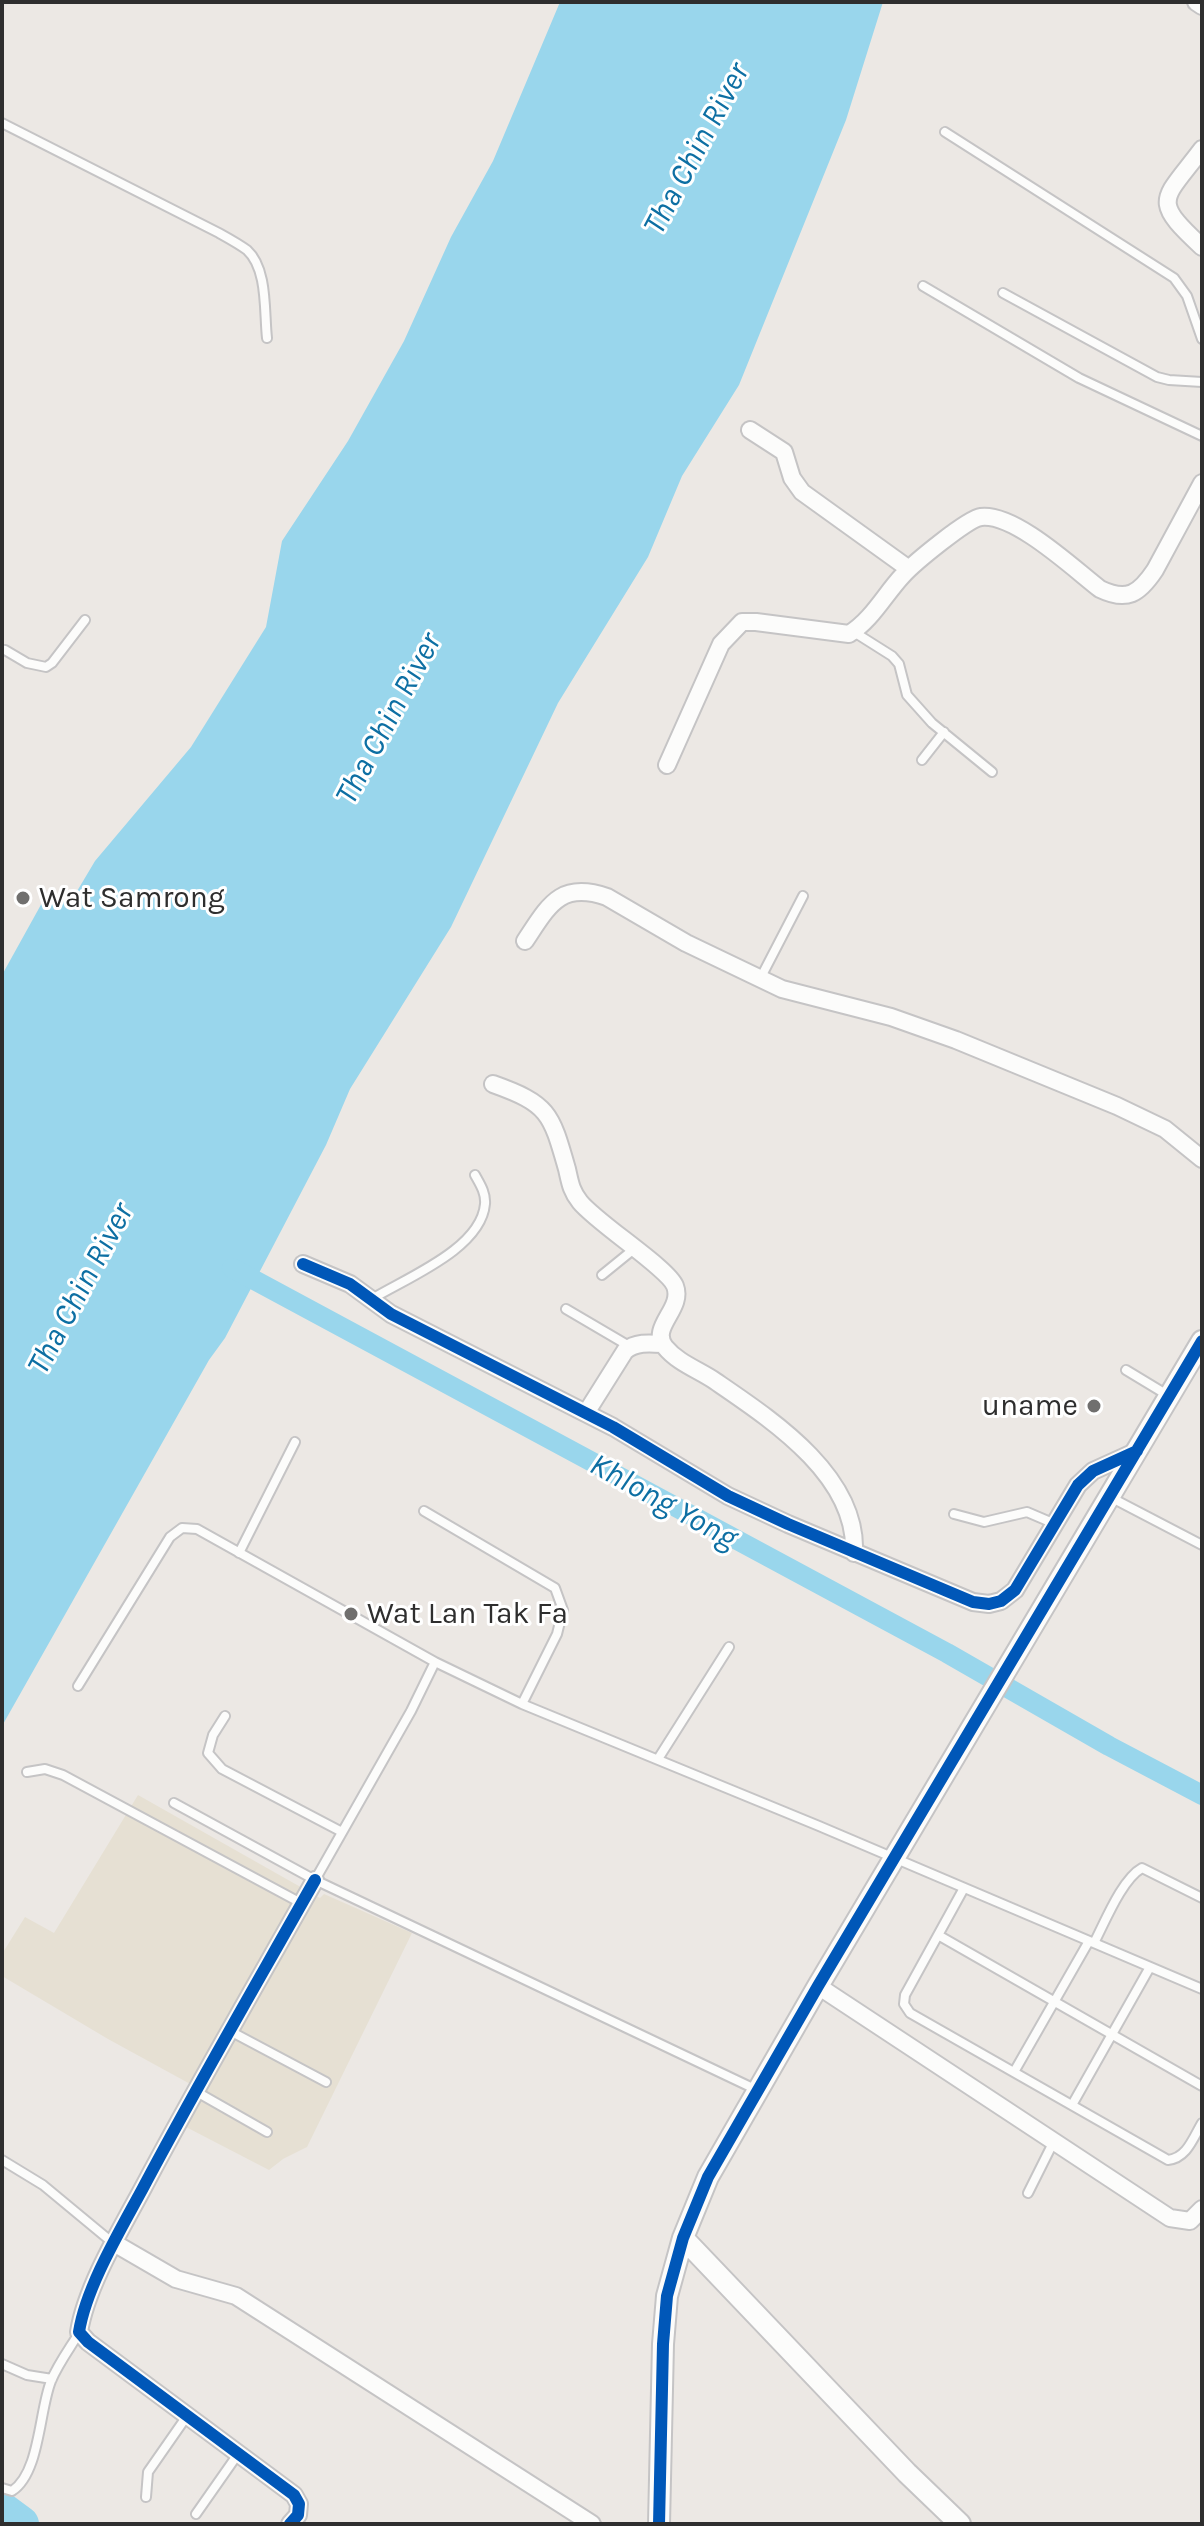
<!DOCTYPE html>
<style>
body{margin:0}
#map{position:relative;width:1204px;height:2526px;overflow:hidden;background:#ece8e4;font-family:Karla,sans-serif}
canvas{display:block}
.frame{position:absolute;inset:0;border:4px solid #2e2e2e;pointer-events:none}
</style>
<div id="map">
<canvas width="1204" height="2526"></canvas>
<div class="frame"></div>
</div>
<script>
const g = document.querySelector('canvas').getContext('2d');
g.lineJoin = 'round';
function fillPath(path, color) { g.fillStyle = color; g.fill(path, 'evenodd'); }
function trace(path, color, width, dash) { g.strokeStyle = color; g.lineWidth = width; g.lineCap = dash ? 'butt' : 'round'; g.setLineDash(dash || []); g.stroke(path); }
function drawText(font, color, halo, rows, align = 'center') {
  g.font = font + ' Karla,sans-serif'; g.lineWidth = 6; g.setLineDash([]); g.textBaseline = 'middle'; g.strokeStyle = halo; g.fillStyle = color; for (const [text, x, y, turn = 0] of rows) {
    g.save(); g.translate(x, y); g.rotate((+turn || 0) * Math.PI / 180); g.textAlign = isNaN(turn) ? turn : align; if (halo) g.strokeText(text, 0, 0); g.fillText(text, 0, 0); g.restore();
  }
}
fillPath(new Path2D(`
 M138 1795 320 1898 324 1894 412 1933 307 2147 283 2159 269 2170 186 2127 203 2091 108 2039 2 1976V1954L25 1917 54 1933Z`), '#e6e0d3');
fillPath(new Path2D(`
 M560 2H883L846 120 739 385 682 476 648 557 558 703 451 927 350 1089 326 1145 225 1338 209 1360 2 1726V975L48 892 70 903 95 861 191 747 266 627 282 541 348 441 404 341 451 237 493 161Z`), '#99d6ec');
trace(new Path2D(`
 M232 1268 947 1653 1109 1746 1202 1795`), '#99d6ec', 20);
trace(new Path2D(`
 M2 2510 21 2524`), '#99d6ec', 36);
const service = new Path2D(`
 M2 123 219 233C228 238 239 244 247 250 268 269 264 312 267 338
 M945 132 1174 278 1187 296 1202 339
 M923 286 1079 378 1202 436
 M1003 293 1157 377 1169 380 1202 382
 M854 632 892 656 899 664 907 695 932 723 992 772
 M5 650 27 663 46 667 52 663 85 620
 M922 760 944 732
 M760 979 803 896
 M602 1275 634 1249
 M372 1299C406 1278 481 1249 485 1204 486 1193 480 1184 475 1175
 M566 1309 629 1346
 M1126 1370 1169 1396
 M1110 1497 1202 1545
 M424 1511 555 1588 563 1610 557 1634 522 1704
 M954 1514 984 1522 1027 1512 1055 1524
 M239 1553 295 1442
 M78 1686 170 1537 182 1528 197 1529 435 1662 522 1704 819 1826 1202 1989
 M225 1716 213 1735 208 1753 222 1769 342 1832
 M658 1759 729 1647
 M27 1772 45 1769 63 1775 301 1903
 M174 1803 315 1880 757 2090
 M315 1880 411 1711 435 1662
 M964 1888 905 1995 904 2004 910 2013 1168 2160C1187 2158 1193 2138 1202 2123
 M938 1935 1202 2086
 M1094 1943C1105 1922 1122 1879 1142 1868L1202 1898
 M230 2031 326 2082
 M1014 2072 1089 1941
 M195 2091 267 2132
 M1072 2105 1150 1967
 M2 2160 43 2185 113 2243
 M1028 2193 1054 2141
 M2 2364 27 2375 52 2379
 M2 2488 12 2491C40 2473 39 2411 51 2381 58 2364 70 2348 79 2333
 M146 2497 148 2472 187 2416
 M196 2514 238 2454`);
const minor = new Path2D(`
 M1196 2 1202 6
 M1202 149C1163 201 1150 199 1202 247
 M750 430 784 452 792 478 802 492 909 569
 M667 765 721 644 742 622H756L849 634C872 620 885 594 903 575 914 563 967 519 981 517 1015 513 1074 569 1100 589 1127 602 1139 594 1155 570L1202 483
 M525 941C549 905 560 881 607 897L686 943 782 989 891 1017 956 1040 1117 1106 1165 1129 1202 1159
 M493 1084C549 1104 551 1113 567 1169 570 1182 571 1191 580 1202 598 1224 668 1268 675 1286 684 1309 649 1327 665 1347 678 1363 699 1370 715 1381 772 1420 858 1476 854 1553
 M303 1264 350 1284 391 1314 613 1427 728 1496 788 1524 973 1602 989 1604 1001 1601 1015 1590 1078 1485 1093 1471 1137 1451
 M586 1413 625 1351C635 1342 649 1343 662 1344
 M818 1986 1170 2218 1190 2221 1202 2209
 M114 2243 176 2279 236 2296 592 2524
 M290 2524 298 2515 299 2504 294 2495 88 2342 79 2332C86 2287 121 2229 143 2188 198 2084 257 1983 315 1880`);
const tertiary = new Path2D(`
 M683 2238 907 2473 960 2524
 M659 2524 663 2344 667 2296 683 2238 708 2177 818 1986 1202 1341`);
trace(service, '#c5c4c5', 12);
trace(minor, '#c5c4c5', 20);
trace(tertiary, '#c5c4c5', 24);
trace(service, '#fcfcfb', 8);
trace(minor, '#fcfcfb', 16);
trace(tertiary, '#fcfcfb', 20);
trace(new Path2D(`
 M303 1264 350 1284 391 1314 613 1427 728 1496 788 1524 973 1602 989 1604 1001 1601 1015 1590 1078 1485 1093 1471 1137 1451
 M290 2524 298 2515 299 2504 294 2495 88 2342 79 2332C86 2287 121 2229 143 2188 198 2084 257 1983 315 1880
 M659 2524 663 2344 667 2296 683 2238 708 2177 818 1986 1202 1341`), '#0057b8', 12);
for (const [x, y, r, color] of [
 [23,898,8,"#706f6e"],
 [1094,1406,8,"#706f6e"],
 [351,1614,8,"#706f6e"]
]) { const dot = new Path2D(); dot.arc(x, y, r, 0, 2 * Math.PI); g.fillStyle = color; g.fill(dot); trace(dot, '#fff', 3); }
drawText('30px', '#2e2e2e', '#fff', [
 ["Wat Samrong",39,898],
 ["uname",1078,1406,"right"],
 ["Wat Lan Tak Fa",367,1614]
], 'left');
drawText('italic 32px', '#0d6fa3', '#fff', [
 ["Tha Chin River",697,149,-62],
 ["Tha Chin River",389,719,-62],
 ["Tha Chin River",81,1289,-62],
 ["Khlong Yong",663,1502,29]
]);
</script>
